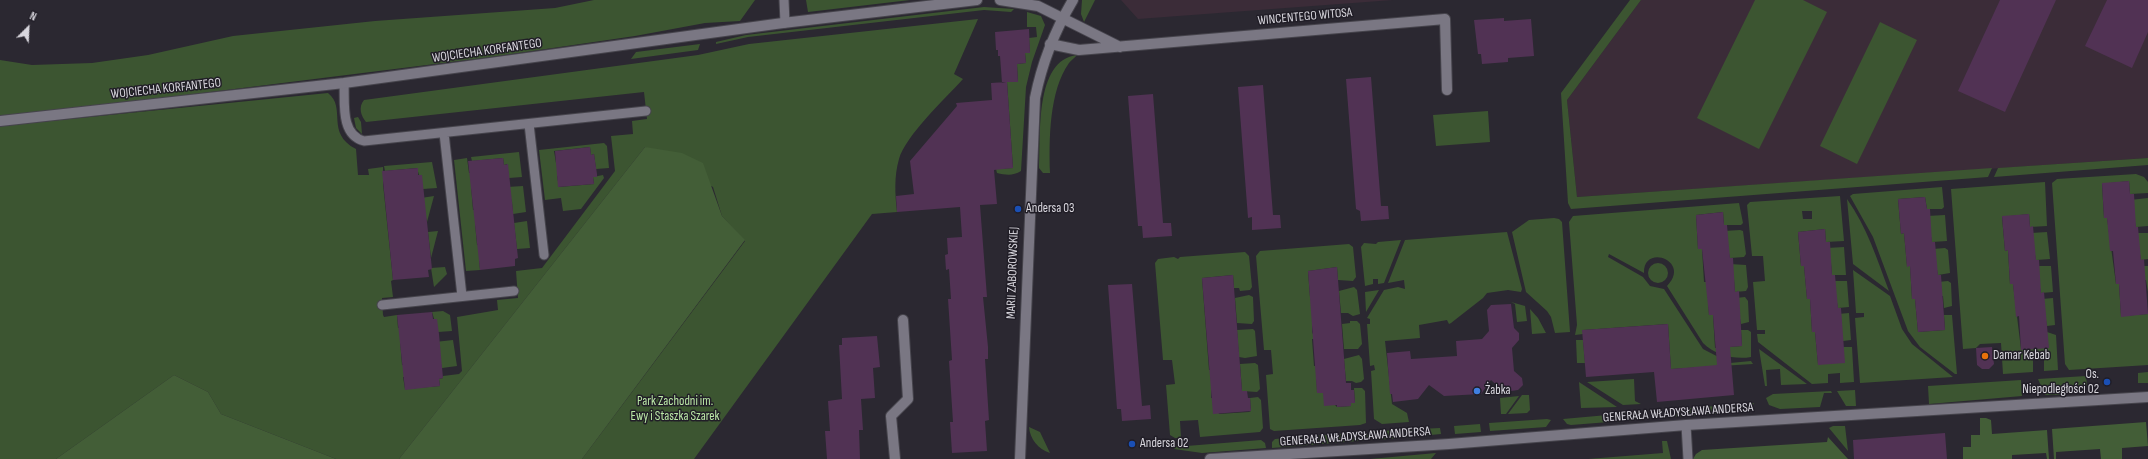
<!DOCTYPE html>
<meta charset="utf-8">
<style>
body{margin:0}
#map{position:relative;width:2148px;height:459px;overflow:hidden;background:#2b2831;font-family:"Sofia Sans Condensed",sans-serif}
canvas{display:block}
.north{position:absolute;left:8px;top:8px;width:40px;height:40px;-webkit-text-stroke:3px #211e27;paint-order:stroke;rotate:24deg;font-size:11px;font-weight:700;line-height:16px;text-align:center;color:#d9d7de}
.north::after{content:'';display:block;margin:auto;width:14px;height:18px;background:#d9d7de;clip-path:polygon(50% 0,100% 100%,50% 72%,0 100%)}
</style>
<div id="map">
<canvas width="2148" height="459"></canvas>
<div class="north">N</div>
</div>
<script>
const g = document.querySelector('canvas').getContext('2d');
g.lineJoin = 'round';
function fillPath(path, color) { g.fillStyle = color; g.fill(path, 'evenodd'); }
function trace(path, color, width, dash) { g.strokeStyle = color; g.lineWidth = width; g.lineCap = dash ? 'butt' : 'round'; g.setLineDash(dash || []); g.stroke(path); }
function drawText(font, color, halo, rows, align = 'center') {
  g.font = font + ' "Sofia Sans Condensed",sans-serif'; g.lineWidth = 3; g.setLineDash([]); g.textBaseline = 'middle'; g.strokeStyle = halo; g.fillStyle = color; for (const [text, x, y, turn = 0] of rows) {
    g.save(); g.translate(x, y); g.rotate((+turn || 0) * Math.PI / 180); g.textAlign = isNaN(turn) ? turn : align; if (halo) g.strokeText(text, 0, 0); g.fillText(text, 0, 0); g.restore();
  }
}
fillPath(new Path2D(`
 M1121 0H1393L1138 19Z
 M1641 0H2148V158L1577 197 1567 100Z`), '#3b2c38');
fillPath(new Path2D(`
 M594 0H755L740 21 705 23 635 36 491 57 138 101 0 116V60L32 65 92 63 148 55 233 36 375 21 555 8Z
 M806 0H910L808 12Z
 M1082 0H1095L1084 22 1081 14Z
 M1630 0H1641L1567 100 1577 197 1992 168 1988 177 1571 209 1568 203 1561 93Z
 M1755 0H1803L1827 12 1759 149 1697 118Z
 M984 7 1014 9 1011 12 984 10 748 37 716 44V42L746 35Z
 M1027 12 1041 16 1045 25 1032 62 1026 87 1021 171C1013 176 1006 175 997 173L996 169 1013 168 1007 82H1018L1017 64 1026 63 1025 53 1030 52 1029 38 1037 37 1036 27H1027Z
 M978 19 954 74 963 79C945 99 906 135 899 159 894 176 895 194 897 212L872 214 694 459H582L745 241 722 216 713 187 645 147 399 459H336L221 414 208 392 174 375 56 459H0V126L328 93C347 108 325 133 356 149L358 175H369L368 169 383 167V184L393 280 391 281 393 297 382 298 383 315 384 317 397 315 398 328H402L400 340 402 365H405L407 377H403L405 389 440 386 439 379 443 378V376L459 374 462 371 457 317 498 310 497 300 518 298 516 271 542 268 615 171 611 136 633 134 632 121 647 119 644 92 366 122C361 116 358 107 364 100L698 55 749 44Z
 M1880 22 1917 40 1857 164 1820 146Z
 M700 44 698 50 631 59 636 52Z
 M1077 55C1075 58 1071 60 1069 63 1049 91 1049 140 1050 173H1043L1039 168C1041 136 1034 60 1077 55Z
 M1488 111 1490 142 1436 146 1433 115Z
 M358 117 361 122 362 134 356 128 354 118Z
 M604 143 607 146 609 168 596 169 594 154 591 155 590 147 554 151 556 163H559L557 176 559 187 594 184 593 177 603 175 604 178 581 209 563 211 561 198 545 200 539 150Z
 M519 152 522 177 509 178 507 164 504 165 503 158 472 161 471 157Z
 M467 158 469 173H473L471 186 473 210H477L475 223 477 245H480L482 257H479L480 270 466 271 454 160Z
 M2148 158V165L1994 177 1998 168Z
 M432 162 437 188 423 189 417 168 385 171 384 166Z
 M2136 174 2144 177 2148 182V193L2130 194 2129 181 2102 184 2104 218H2107L2116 284H2119L2121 316 2148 314V365L2069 370 2065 364 2052 183 2057 179Z
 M2045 182 2047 226 2030 227 2029 214 2002 217 2005 251 2008 250 2010 284H2013L2021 349 2047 332 2056 335 2058 370 2044 371V357L2033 358V372L2003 374 2001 343 1980 344 1976 348 1963 349 1951 189Z
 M523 186 526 212 513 214 512 202 507 187Z
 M1942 187 1944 207 1942 209H1927L1925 197 1898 199 1901 234 1904 233 1907 266H1910L1912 299H1915L1918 332 1945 330 1944 315H1952L1957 374H1955L1920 347 1908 331 1873 237 1850 196 1853 194Z
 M434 196 427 222 421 198Z
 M1840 196 1844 241 1826 242 1825 229 1798 232 1801 266H1804L1807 299H1810L1812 332H1815L1818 364 1843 347H1852L1854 382 1840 383V373L1828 374V383L1812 384 1758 342 1757 334H1765V330H1757L1753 282 1765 281 1763 256H1752L1747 205 1750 202ZM1812 211V219H1803L1802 211Z
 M2148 198V226L2136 227 2130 200Z
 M1847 199C1867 227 1877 259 1889 291L1853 264Z
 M1739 203 1743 223 1741 225H1724L1723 212 1696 215 1698 249H1702L1704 282H1707L1709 315H1713L1715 348 1742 346 1741 330H1748L1751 332V357C1735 360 1715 355 1703 343L1667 286C1692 261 1643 243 1644 273L1609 254 1608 257 1643 277 1650 286 1664 289 1703 349 1730 363 1751 361 1753 364 1671 369 1668 324 1583 330V334L1575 335 1577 325 1569 222 1573 216Z
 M1945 215 1947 241 1932 242 1927 216Z
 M1554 218 1559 219 1562 222 1570 332 1555 333 1551 317 1547 311 1526 292 1512 232 1529 220Z
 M527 221 530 248 517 249 514 223Z
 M1740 230 1743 231 1746 254 1744 257 1730 258 1724 231Z
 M438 231 431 258 428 232Z
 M1507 232 1522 289 1521 292 1508 290 1487 293 1483 298 1451 323 1449 324 1447 320 1419 325 1420 338 1385 341 1392 404 1407 413 1409 422 1382 424 1374 419 1371 371 1375 370 1374 365 1370 366 1367 324H1370V319L1367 318 1384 290 1398 287 1405 289 1404 280 1388 283 1405 240Z
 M2047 232 2050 259 2036 260 2031 233Z
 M2136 233H2148V259L2141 260Z
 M1401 240 1384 283 1378 284V279H1373V284L1365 286 1361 247 1364 243 1376 244 1378 242Z
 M1349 244 1353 247 1356 277 1353 281 1338 280 1337 267 1308 271 1310 297H1312V332L1315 339H1312L1314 366H1316L1317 392 1323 393 1337 407 1351 406V403H1355L1354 388H1362L1365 391 1366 423 1360 425 1274 431 1270 429 1266 375 1273 374 1271 350H1264L1256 256 1260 251Z
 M1844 247 1846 275H1832L1831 263 1827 248Z
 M1945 248 1948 250 1950 273 1938 275 1933 249Z
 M1245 252 1249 256 1252 287 1250 290 1240 291 1239 288H1234L1233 275 1202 278 1209 370H1212L1211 398H1214L1219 414 1249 412 1251 411 1250 398 1258 397 1261 400 1263 428 1260 432 1200 437 1198 420 1180 421 1181 438H1175L1170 435 1166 385 1175 384 1172 360H1163L1155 263 1158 259 1174 257 1178 259 1180 257Z
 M1648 273a10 10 0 1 1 20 0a10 10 0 1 1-20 0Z
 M1730 264 1746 265 1748 287 1746 291 1735 292 1734 279H1731Z
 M2036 266H2051L2053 292 2041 293Z
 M2142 266H2148V292L2146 280H2143Z
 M445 267 447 274 434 287 431 268Z
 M1853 270 1890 296 1902 329 1912 344 1953 377 1860 383 1855 318 1864 317V313H1856Z
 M1833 281H1847L1849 307 1838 308Z
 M1948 281 1951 283 1952 306 1944 308 1943 296H1940L1938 282Z
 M1354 287 1357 290 1360 314 1353 316 1348 313H1341L1339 291Z
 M1379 290 1366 312 1365 292Z
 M1249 295 1253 297 1254 321 1252 324 1237 323 1235 298Z
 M1745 297 1748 301 1749 322 1741 324 1736 298Z
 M2053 298 2055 325 2047 326 2042 299Z
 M1511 302 1525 306 1527 321 1517 322 1515 304Z
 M1530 309 1538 318 1546 333 1532 334Z
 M443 311 450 315 452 331 438 332 432 312Z
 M1849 313 1851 340 1843 341 1838 314Z
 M1350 321H1357L1360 324 1362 344 1358 349H1344L1342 324 1350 323Z
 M1253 329 1255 331 1257 356 1245 358 1239 357 1237 330Z
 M453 340 457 366 442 368 435 342Z
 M1576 340H1583L1585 363H1577Z
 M1759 349 1807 384 1781 385 1780 369 1766 370 1767 386H1765Z
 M1359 355 1362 359 1364 379 1361 382 1356 383 1352 381H1346L1344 359Z
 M1255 363 1258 365 1260 389 1257 392 1242 391 1240 364Z
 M2148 372V383H2138V373Z
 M2086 376 2087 385 2062 395H2045L2038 379Z
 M1634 379 1635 401 1641 404 1623 405 1587 382Z
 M2021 380 2022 396 1929 404 1928 386Z
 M1579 382 1617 407 1581 408Z
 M1855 390 1856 406H1846L1837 391Z
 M1831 391 1832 393H1824L1820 407 1780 409 1769 405 1766 398 1773 394Z
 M1522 395H1529L1530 410 1527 413 1508 414Z
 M1519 396 1506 414H1501L1500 398Z
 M1754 403 1750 411 1676 417V411L1678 409Z
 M1641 412 1634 420 1571 425 1567 424 1563 419Z
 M1547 419 1551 420 1546 427 1490 431 1489 423Z
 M1480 424 1481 432 1455 434 1454 426Z
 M1833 426H1845L1848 451 1829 428Z
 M1029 427 1040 432 1050 453C1038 449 1030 439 1029 427Z
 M1440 428 1441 434 1377 440 1376 436 1381 431Z
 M1365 432 1369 435 1370 440 1272 448V442L1275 439Z
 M1261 440 1265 443 1266 448 1202 453 1174 449V447Z
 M1662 441H1667L1671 459H1588L1663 453Z
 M1436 453 1431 459H1370Z`), '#3c5531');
fillPath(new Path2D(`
 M645 147 682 153 703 163 722 216 745 240 582 459H399Z
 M174 375 208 392 221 414 336 459H56Z
 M1980 418H1986L1991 420 1992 434 2047 430 2049 459H2047L2046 453 2012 455V459H1963V447H1971V435H1980Z
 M2146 422 2148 446 2122 448V459H2101L2100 449 2056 452V459H2054L2052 429Z
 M1828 437 1848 459H1693L1696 454 1702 450 1827 442Z`), '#435e37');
fillPath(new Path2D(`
 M2000 0H2056L2005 112 1958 91Z
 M2107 0H2148V32L2132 68 2085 46Z
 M1504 18V21L1531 19 1534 56 1508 58V62L1482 64 1481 54H1478L1474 20Z
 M1029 29 1030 53H1025L1026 63 1017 64 1018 82H1007L1013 168 994 170 997 204 980 205 987 297H983L988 347V359H985L989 420 985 421 987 451 952 453 950 422H953L949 361 952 360 948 299H951L949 269 946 270 945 255 948 254 947 238 962 237 960 207 897 212 896 196 914 194 910 161 957 106 956 103 992 100 991 83 1006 82 1002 83 1000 56H998V50H996L995 32Z
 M1371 77 1381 206H1388L1389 219 1361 221 1360 211 1356 209 1346 79Z
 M1263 85 1273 215H1280L1281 228 1252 230V217L1248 218 1238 87Z
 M1153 94 1163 223H1171L1172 236 1143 238 1142 226H1138L1128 96Z
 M590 147 591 155 594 154 597 174V177H593L594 184 558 187 555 151Z
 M503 158 504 165 508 164 518 258 515 259V266L480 270 468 161Z
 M418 168V175H422L432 269 428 270 429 277 393 280 382 171Z
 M2129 181 2130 194H2134L2136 227H2138L2141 260 2144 259 2148 314 2121 317 2119 284H2116L2113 251H2110L2107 218H2104L2102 183Z
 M1925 197 1927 209H1930L1932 242H1935L1938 275H1941L1945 330 1918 332 1915 299H1912L1910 266 1907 267 1904 233 1901 234 1898 199Z
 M1723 212 1724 225H1727L1730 258H1733L1735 292 1739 291 1742 346 1730 347 1734 395 1657 402 1654 372 1586 377 1582 330 1668 324 1671 369 1717 365 1713 315H1709L1702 249H1698L1696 215Z
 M2029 214 2030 227 2033 226 2036 260H2039L2041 293 2044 292 2049 348 2021 350 2019 316 2016 317 2013 284H2010L2008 250 2005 251 2002 216Z
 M1825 229 1826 242H1830L1832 275H1835L1838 308H1841L1845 363 1818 365 1815 332H1812L1810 299H1807L1804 266H1801L1798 232Z
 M1337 267 1346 383H1351V390H1354L1355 403H1351V406L1337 407V405L1324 406 1323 393H1317L1308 271Z
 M1233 275 1242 391H1247L1248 398H1250L1251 411 1213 414 1202 278Z
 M1132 284 1142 406 1150 405 1151 419 1122 421 1121 409H1117L1108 285Z
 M1511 304 1514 328 1519 333V340L1512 348 1514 371 1522 378 1523 385 1518 390 1504 392 1491 380 1481 394 1444 396 1429 385 1418 399 1393 402 1392 394H1390L1387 353 1410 351 1411 359 1457 356 1456 341 1482 339 1489 331 1487 310 1491 305Z
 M432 312 433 319H437L439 334 443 378 439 379 440 386 405 390 397 315Z
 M877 336 880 367 873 368 875 398 861 399 863 430H859L860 459H827L825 431H830L828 401 842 399 839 345H842V338Z
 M1992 347 1994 364 1989 369H1982L1977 365 1976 348Z
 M1945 433 1947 459H1854L1853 440Z`), '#513254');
const service = new Path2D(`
 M784 0 785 23
 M344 83C345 102 340 135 364 141L646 111
 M529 124 544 255
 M444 133 462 296
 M382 305 514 291
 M1686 425 1688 459`);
const minor = new Path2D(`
 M1000 0 1038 6 1120 47
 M1050 44 1079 50 1445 19 1447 90
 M0 121 344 83 783 23 977 0
 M895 459 891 416 908 399 903 320
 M1210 459 1449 444 1686 425 2148 397`);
const tertiary = new Path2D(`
 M1020 459 1035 98C1042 63 1054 32 1073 0`);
trace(service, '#46444c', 11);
trace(minor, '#46444c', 12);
trace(tertiary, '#46444c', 12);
trace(service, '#7a7783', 9);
trace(minor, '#7a7783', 10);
trace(tertiary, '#7a7783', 10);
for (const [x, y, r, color] of [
 [1018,209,4,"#1a4fb4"],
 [1985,356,4,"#e8710a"],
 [2107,382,4,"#1a4fb4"],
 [1477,391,4,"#3f7fe0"],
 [1132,444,4,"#1a4fb4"]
]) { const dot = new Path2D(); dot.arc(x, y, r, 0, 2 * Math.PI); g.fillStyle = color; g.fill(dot); trace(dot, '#211e27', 1.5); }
drawText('13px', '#d9d7de', '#211e27', [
 ["WINCENTEGO WITOSA",1305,17,-5],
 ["WOJCIECHA KORFANTEGO",487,51,-8],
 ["WOJCIECHA KORFANTEGO",166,89,-6],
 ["MARII ZABOROWSKIEJ",1013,273,-88],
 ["GENERAŁA WŁADYSŁAWA ANDERSA",1678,413,-4],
 ["GENERAŁA WŁADYSŁAWA ANDERSA",1355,437,-4]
]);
drawText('13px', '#d9d7de', '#211e27', [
 ["Andersa 03",1026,209],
 ["Damar Kebab",1993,356],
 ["Os.",2099,375,"right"],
 ["Niepodległości 02",2099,390,"right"],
 ["Żabka",1485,391],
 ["Andersa 02",1140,444]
], 'left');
drawText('13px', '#bbe8a7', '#211e27', [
 ["Park Zachodni im.",675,402],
 ["Ewy i Staszka Szarek",675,417]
]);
</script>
